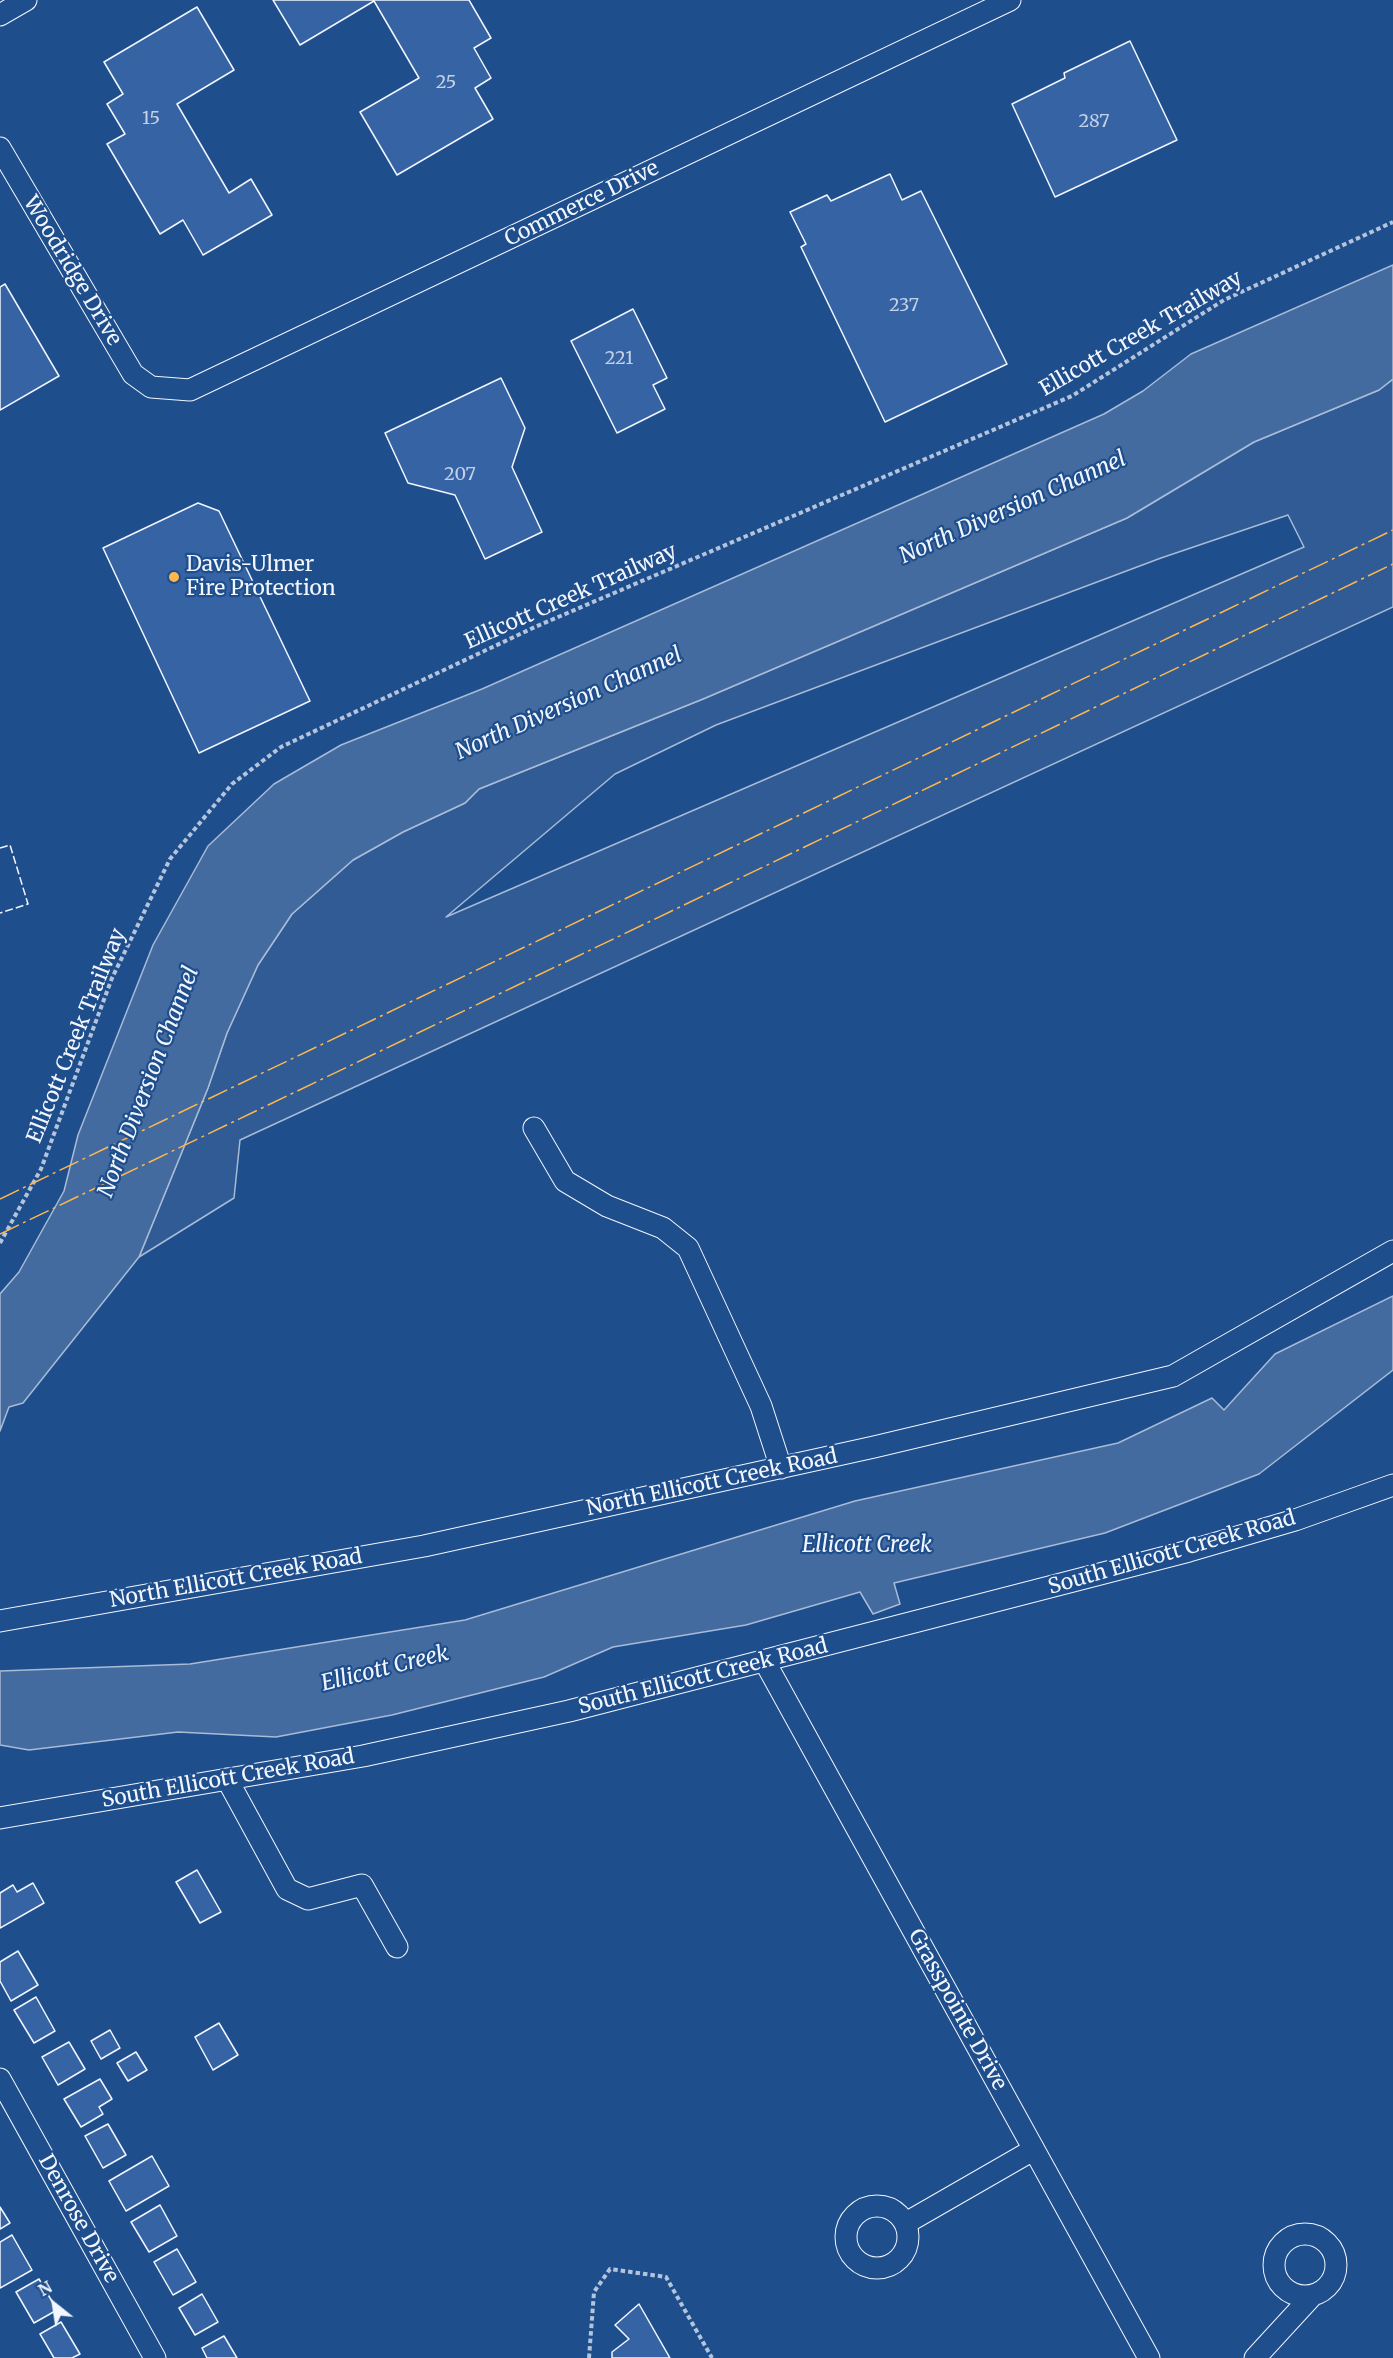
<!DOCTYPE html>
<style>
body{margin:0}
#map{position:relative;width:1393px;height:2358px;overflow:hidden;background:#1f4e8c;font-family:Merriweather,serif}
canvas{display:block}
.north{position:absolute;left:24px;top:2274px;width:60px;height:60px;-webkit-text-stroke:4px #1f4e8c;paint-order:stroke;rotate:330deg;font-size:16px;font-weight:700;line-height:24px;text-align:center;color:#f2f6ff}
.north::after{content:'';display:block;margin:auto;width:21px;height:27px;background:#f2f6ff;clip-path:polygon(50% 0,100% 100%,50% 72%,0 100%)}
</style>
<div id="map">
<canvas width="1393" height="2358"></canvas>
<div class="north">N</div>
</div>
<script>
const g = document.querySelector('canvas').getContext('2d');
g.lineJoin = 'round';
function fillPath(path, color) { g.fillStyle = color; g.fill(path, 'evenodd'); }
function trace(path, color, width, dash) { g.strokeStyle = color; g.lineWidth = width; g.lineCap = dash ? 'butt' : 'round'; g.setLineDash(dash || []); g.stroke(path); }
function drawText(font, color, halo, rows, align = 'center') {
  g.font = font + ' Merriweather,serif'; g.lineWidth = 4.5; g.setLineDash([]); g.textBaseline = 'middle'; g.strokeStyle = halo; g.fillStyle = color; for (const [text, x, y, turn = 0] of rows) {
    g.save(); g.translate(x, y); g.rotate((+turn || 0) * Math.PI / 180); g.textAlign = isNaN(turn) ? turn : align; if (halo) g.strokeText(text, 0, 0); g.fillText(text, 0, 0); g.restore();
  }
}
const built = new Path2D(`
 M1393 379V607L240 1140 234 1198 139 1257 208 1088 227 1033 258 965 292 914 353 860 403 832 465 803 479 789 703 699 1127 518 1254 442 1379 390ZM1288 515 1304 547 446 917 615 774 716 725 1161 558Z`);
fillPath(built, '#305b95');
trace(built, '#a8bbd7', 1.5);
const water = new Path2D(`
 M1393 265V379L1379 390 1254 442 1127 518 703 699 479 789 465 803 403 832 353 860 292 914 258 965 227 1033 208 1088 139 1257 23 1403 9 1407 0 1431V1294L19 1272 64 1191 78 1135 153 945 208 846 274 784 341 745 482 689 1104 414 1143 391 1191 354Z
 M1393 1296V1370L1259 1474 1105 1533 894 1583 900 1604 873 1614 860 1592 746 1625 613 1647 544 1677 392 1715 276 1737 178 1732 29 1750 0 1745V1671L190 1664 465 1620 855 1501 1118 1443 1212 1398 1224 1410 1275 1354Z`);
fillPath(water, '#446ba0');
trace(water, '#a8bbd7', 1.5);
const building = new Path2D(`
 M273 0H469L491 38 474 48 491 78 475 88 493 119 397 175 360 112 419 78 374 1 300 45Z
 M197 7 234 70 177 104 229 193 251 179 272 215 203 255 183 220 160 234 107 144 125 134 107 104 123 94 104 62Z
 M1130 41 1177 140 1055 197 1012 104 1065 78 1064 73Z
 M890 174 902 200 921 191 1007 364 885 422 801 247 806 244 790 212 827 195 831 201Z
 M5 284 59 376 0 410V287Z
 M633 309 667 378 653 385 665 409 617 433 571 341Z
 M501 378 525 428 512 467 542 532 485 559 455 495 408 483 385 433Z
 M198 503 219 511 310 701 199 753 103 548Z
 M197 1870 221 1912 200 1923 176 1882Z
 M33 1883 44 1903 0 1928V1893L13 1885 17 1892Z
 M18 1951 38 1985 11 2001 0 1981V1962Z
 M36 1997 55 2031 34 2043 14 2010Z
 M219 2023 238 2055 213 2070 195 2037Z
 M110 2030 120 2048 101 2059 91 2041Z
 M69 2042 85 2069 58 2085 42 2057Z
 M136 2052 147 2070 128 2081 117 2063Z
 M100 2079 112 2099 99 2107 103 2114 81 2127 64 2099Z
 M108 2124 126 2155 103 2168 85 2136Z
 M152 2156 169 2186 126 2211 109 2181Z
 M160 2205 177 2236 149 2252 131 2222Z
 M0 2207 10 2223 0 2229Z
 M12 2235 32 2270 0 2288V2242Z
 M177 2249 196 2282 173 2295 154 2262Z
 M39 2279 57 2310 34 2323 16 2292Z
 M202 2294 218 2322 195 2335 179 2308Z
 M639 2304 670 2358H612V2352L629 2339 615 2325Z
 M61 2322 80 2354 72 2358H54L40 2334Z
 M224 2336 237 2358H207L202 2348Z`);
fillPath(building, '#3563a3');
trace(building, '#f2f6ff', 1.5);
const minor = new Path2D(`
 M0 15 26 0
 M0 148 133 374 151 387 190 390 1010 0
 M534 1128 565 1181 607 1206 663 1228 688 1248 761 1406 781 1468
 M0 1621 424 1546 874 1447 1173 1376 1393 1251
 M765 1662 1149 2358
 M227 1779 287 1889 308 1899 362 1885 397 1947
 M0 1818 363 1756 569 1711 1189 1551 1295 1520 1393 1485
 M0 2079 155 2358
 M846 2237a31 31 0 1 1 62 0a31 31 0 1 1-62 0Z
 M906 2223 1033 2150
 M1274 2265a31 31 0 1 1 62 0a31 31 0 1 1-62 0Z
 M1255 2358 1312 2296`);
trace(minor, '#f2f6ff', 23);
trace(new Path2D(`
 M0 1243 41 1169 112 978 170 859 232 784 281 747 535 627 1072 396 1224 300 1393 222
 M589 2358 594 2292 610 2269 666 2277 712 2358`), '#b3c4dc', 4, [4.5, 3]);
trace(minor, '#1f4e8c', 21);
trace(new Path2D(`
 M0 848 10 845 28 904 0 913`), '#f2f6ff', 1.5, [8, 3]);
trace(new Path2D(`
 M0 1199 1393 530
 M0 1234 1393 564`), '#ffb74d', 1.5, [21, 4.5, 3, 4.5]);
for (const [x, y, r, color] of [
 [174,577,6,"#ffb74d"]
]) { const dot = new Path2D(); dot.arc(x, y, r, 0, 2 * Math.PI); g.fillStyle = color; g.fill(dot); trace(dot, '#1f4e8c', 2); }
drawText('18px', '#c3d1e8', null, [
 ["25",446,83],
 ["15",151,119],
 ["287",1094,122],
 ["237",904,306],
 ["221",619,359],
 ["207",460,475]
]);
drawText('21px', '#f2f6ff', '#1f4e8c', [
 ["Commerce Drive",582,204,-26],
 ["Woodridge Drive",72,271,59],
 ["Ellicott Creek Trailway",1141,334,-30],
 ["Ellicott Creek Trailway",571,597,-24],
 ["Ellicott Creek Trailway",77,1036,-68],
 ["North Ellicott Creek Road",712,1483,-12],
 ["South Ellicott Creek Road",1172,1553,-16],
 ["North Ellicott Creek Road",236,1579,-10],
 ["South Ellicott Creek Road",703,1677,-14],
 ["South Ellicott Creek Road",228,1779,-10],
 ["Grasspointe Drive",957,2010,61],
 ["Denrose Drive",78,2219,61]
]);
drawText('21px', '#f2f6ff', '#1f4e8c', [
 ["Davis-Ulmer",186,565],
 ["Fire Protection",186,589]
], 'left');
drawText('italic 22px', '#f2f6ff', '#1f4e8c', [
 ["North Diversion Channel",1013,508,-24],
 ["North Diversion Channel",569,704,-24],
 ["North Diversion Channel",149,1082,-69],
 ["Ellicott Creek",867,1546],
 ["Ellicott Creek",385,1669,-14]
]);
</script>
